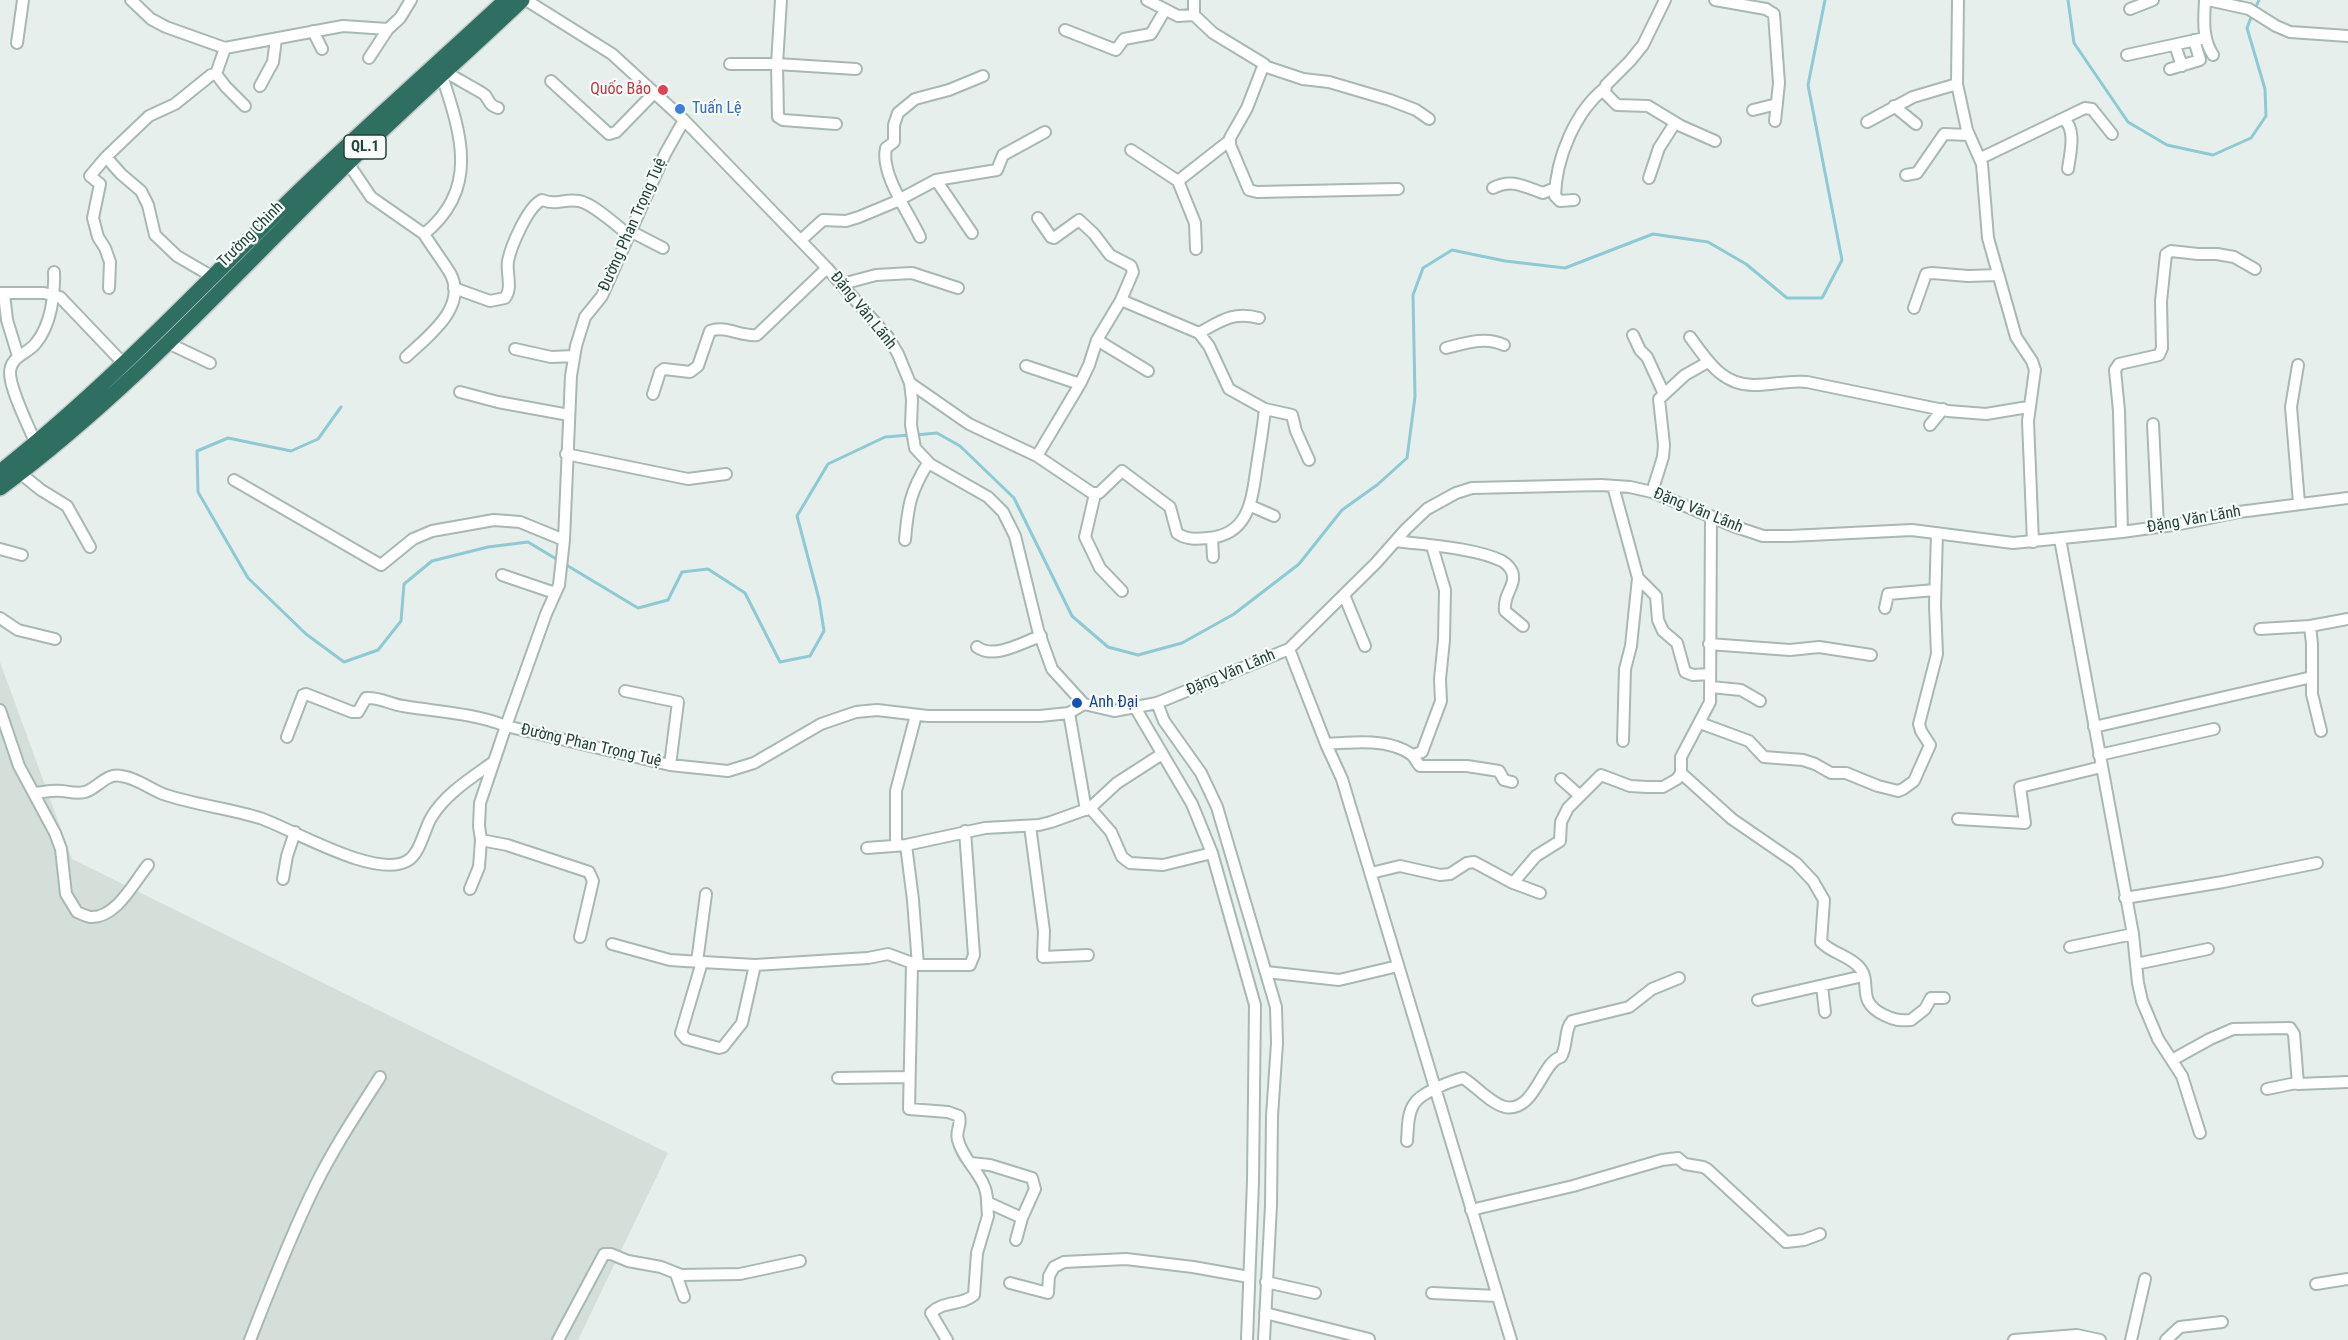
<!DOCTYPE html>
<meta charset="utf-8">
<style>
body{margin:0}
canvas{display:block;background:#e6efeb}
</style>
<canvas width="2348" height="1340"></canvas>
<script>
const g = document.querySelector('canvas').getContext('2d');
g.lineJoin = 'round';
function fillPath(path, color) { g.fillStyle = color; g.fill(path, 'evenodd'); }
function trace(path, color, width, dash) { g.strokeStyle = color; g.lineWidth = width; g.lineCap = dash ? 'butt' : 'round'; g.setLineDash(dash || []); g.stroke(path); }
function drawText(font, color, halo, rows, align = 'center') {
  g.font = font + ' "Roboto Condensed",sans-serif'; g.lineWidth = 4.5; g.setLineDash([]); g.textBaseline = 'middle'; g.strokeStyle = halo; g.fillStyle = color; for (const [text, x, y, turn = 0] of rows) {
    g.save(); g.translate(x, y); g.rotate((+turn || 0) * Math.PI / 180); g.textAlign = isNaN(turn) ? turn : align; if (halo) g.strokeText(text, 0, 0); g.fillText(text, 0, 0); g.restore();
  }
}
fillPath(new Path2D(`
 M0 662 72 859 668 1153 578 1340H0Z`), '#d4dfda');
trace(new Path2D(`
 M2068 0 2074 43 2128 122 2167 145 2213 155 2251 138 2266 116 2265 89 2247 28 2252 15
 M2255 9 2259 0
 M341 407 318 439 291 451 228 438 197 451 198 492 248 578 306 634 344 662 378 650 401 621 404 584 432 561 488 547 528 542 638 608 668 600 682 572 708 569 745 593 780 662 810 656 824 631 819 599 797 516 828 464 885 437 910 435
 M916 435 937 433 960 446 1014 498 1072 616 1108 647 1138 655 1182 643 1234 614 1299 564 1342 510 1377 485 1407 458 1415 397 1413 295 1423 268 1452 250 1505 261 1565 268 1653 234 1708 242 1746 264 1787 298H1822L1842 260 1808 85 1825 0`), '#8ec9d4', 3);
const minor = new Path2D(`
 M131 0 151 19 166 27 225 48 343 26 388 29 400 18 411 0
 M526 0 612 54 684 120 827 268 888 337 898 354 910 383 912 400 911 425 915 448 930 464 988 497 1003 512 1015 536 1038 630 1052 669 1084 704 1114 711 1157 703 1289 649 1376 563 1406 529 1427 509 1456 493 1472 488 1601 485 1630 487 1652 492 1733 526 1763 536H1790L1912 530 2013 543 2122 532 2180 524 2239 512 2348 498
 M781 0 777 64 778 117 783 120 836 124
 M1147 0 1178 16 1194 15
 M1194 0V15L1213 33 1264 64 1247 108 1230 138V145L1249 190 1257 192 1398 189
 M1665 0 1643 45 1630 61 1606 85 1605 93 1617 105 1648 106 1681 126 1715 141
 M1715 0 1766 9 1774 14 1779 83 1775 121
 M1958 0 1957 84 1967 130 1982 164 1988 238 2016 337 2032 361 2035 370 2028 421 2033 542
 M2205 0C2204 19 2202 38 2213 55
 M2208 0 2249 9 2276 26 2290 32 2348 36
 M2130 9 2153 0
 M1065 30 1116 50 1124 39 1151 34 1165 10
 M313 31 322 49
 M17 43 23 0
 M2175 45 2182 66
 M2127 55 2205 38
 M369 58 388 29
 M730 64H777L856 69
 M1264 66 1303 79 1329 82 1390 100 1416 110 1429 119
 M2170 69 2200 60 2194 40
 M446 72C453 77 482 92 485 95 490 102 489 105 498 108
 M216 74 226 87 245 106
 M551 81 609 134 616 132 654 93
 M260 86 273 62 276 39
 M1894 106 1916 124
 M1753 110 1777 104
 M2063 119C2077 128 2070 154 2068 169
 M684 120 665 154 602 296 585 317 576 346 571 376 564 540 559 585 546 614 506 726 670 765 728 771 754 763 821 724 856 712 877 710 928 716H1040L1069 713 1084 704
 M1867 122 1913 97 1957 84
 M1131 150 1178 181 1229 141
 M106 157 90 176 100 184 93 218 98 237 105 248 110 262 109 288
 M1981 158 2085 108 2092 109 2112 134
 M348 163 371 197 424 234
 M1906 175 1917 173 1944 134 1969 135
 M1649 178 1659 148 1675 123
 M936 180 972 233
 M1178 181 1195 223 1196 249
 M1493 188C1512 178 1525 187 1543 193L1555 188
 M1574 200 1560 201 1555 196C1556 158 1575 112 1605 88
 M632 232 663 248
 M920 237C909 213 880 174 886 148L894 142V125L898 113 915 99 949 90 983 76
 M801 240 823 220 846 221 859 217 895 202 936 180 997 170 1003 155 1045 132
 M213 277 177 256 155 235 148 205 141 191 121 174 106 157 149 116 175 104 211 75 216 74 225 48
 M842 284 876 275 912 273 958 288
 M454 288 490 301 505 298C513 287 506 274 508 261 511 246 528 206 542 200 559 206 563 198 579 201 594 204 617 226 630 236
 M0 293H44L60 297 123 363
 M4 293 7 320 18 356
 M1121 300 1199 333 1209 346 1229 389 1265 409 1292 415 1296 431 1309 460
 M1914 308 1926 274 1932 273 1968 276 1998 275
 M1199 333C1221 321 1233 311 1259 318
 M1633 335 1640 350 1647 357 1664 394
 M1690 337C1707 360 1722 386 1755 385 1773 385 1789 380 1807 382L1948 411 1986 414 2028 407
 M1097 340 1148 371
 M168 343 210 363
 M1446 348C1465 343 1486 336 1504 345
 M515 349 551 357 574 356
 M406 357C427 337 469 307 450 273 442 260 432 247 424 234 480 189 461 134 442 76
 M2298 365 2291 407 2299 503
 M1026 366 1080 384
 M910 383 969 424 1037 456 1092 493H1099L1122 471 1170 507 1177 533C1186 540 1197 539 1208 538 1250 535 1252 498 1257 465 1260 446 1263 428 1265 409
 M460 392 498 402 569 415
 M653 394 660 372 664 369 690 372 698 366 710 331C726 325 741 337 757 335L827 268
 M2153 424 2158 527
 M1930 425 1943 409
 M36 444C29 427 10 390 10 373 10 356 28 354 36 343 51 325 55 294 54 272
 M566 454 688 479 726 474
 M1037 456 1080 384 1089 365 1097 340 1121 300 1133 272 1131 266 1110 255 1094 234 1079 220 1054 238 1051 237 1038 218
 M20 473 41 490 67 506 90 547
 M234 480 381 565 413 539 432 531 494 520 520 522 564 540
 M1613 486 1638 578 1631 646 1625 669 1623 741
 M1652 492 1663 457 1664 445 1659 399 1685 375 1708 362
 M1095 494 1085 537 1100 568 1122 591
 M1251 506 1274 516
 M2122 532 2119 411 2115 370 2119 364 2159 355 2162 348 2161 301 2166 254 2171 251 2198 254H2217L2234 257 2255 269
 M1212 538 1213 557
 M2060 539 2133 934 2138 983 2142 1001 2158 1039 2182 1076 2200 1133
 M905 540C908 506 910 492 928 463
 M1396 541C1426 545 1476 548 1502 561 1507 564 1513 570 1513 576 1515 586 1503 595 1505 611L1523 626
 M0 549 22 555
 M502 575 555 593
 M1638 578 1656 596 1658 620 1663 631 1677 643 1685 672 1693 675 1710 674
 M1344 595 1365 646
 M1885 608 1888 594 1935 590
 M0 618 18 630 55 639
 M2260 629 2310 626
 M1709 644 1790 650 1819 647 1871 655
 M977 647C994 660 1023 642 1041 636
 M1289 649 1326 744 1342 779 1511 1340
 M1711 687 1741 690 1760 701
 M625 691 678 702 670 765
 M1157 703 1164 721 1201 773 1217 807 1276 1007 1277 1043 1272 1116 1271 1205 1264 1340
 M1136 709 1192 804 1212 853 1255 1005 1253 1181 1247 1340
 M0 710 19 766 55 833 61 849 66 894 77 912C81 914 86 916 90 917 116 919 134 882 148 865
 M1069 713 1086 810
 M1700 723 1749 741 1764 757 1803 760 1815 764 1831 773H1846L1878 786 1898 791 1903 789 1914 781 1930 745 1921 731 1919 724 1937 654 1935 605 1937 533
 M2094 727 2312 677
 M2321 731 2312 694V644L2310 626 2348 619
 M287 737 303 695 306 694 352 712H358L366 698C380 697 390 704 403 706 438 712 473 713 506 726L480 803 479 826 481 840 479 867 470 889
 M1326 744C1351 742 1390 738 1412 755 1415 758 1417 763 1420 766H1467L1499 771 1504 780 1512 782
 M1413 755 1422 752 1441 701 1440 679 1444 640 1445 590 1432 546
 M2099 755 2214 729
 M1681 773 1732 819 1796 863 1813 881 1824 900 1821 942C1832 953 1846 955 1857 965 1875 981 1853 1000 1884 1015 1894 1020 1900 1021 1911 1020L1925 1009 1931 998H1944
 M1561 779 1579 795
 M35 793C44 792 53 790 62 791 71 792 76 794 85 792 98 788 106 773 121 776 137 778 148 788 163 794 195 805 228 808 260 818 292 829 375 879 407 861 420 854 424 830 431 818 444 795 471 778 492 763
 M1090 808 1111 832 1122 857 1130 863 1163 865 1212 853
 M1958 819 2025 823 2020 787 2101 767
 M1030 826 1044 931 1043 957 1088 955
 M481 840 507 845 589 872 593 881 580 937
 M896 844V791L916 715
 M906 845 913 900 918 965
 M867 848 906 845 985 828 1039 825 1051 822 1090 808 1117 783 1162 754
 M1371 873 1400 866 1440 875 1450 874 1467 863 1474 862 1513 883 1536 856 1560 841 1561 822 1568 808 1601 775 1630 786 1647 787H1663L1677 779 1681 773V757L1710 702 1711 516
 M283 879 287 856 295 832
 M1513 883 1540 893
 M2125 898 2223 882 2317 863
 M612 944 670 960 685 961 755 965 868 958 888 954 918 965H970L974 955 965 831
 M2070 947 2133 934
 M697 962 706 894
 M702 962 681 1033 686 1039 719 1048 723 1047 742 1023 755 965
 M912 964 909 1109 948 1112 959 1116C962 1125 955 1131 958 1140 963 1162 988 1177 987 1202L1022 1218
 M2136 964 2208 949
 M1266 972 1339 980 1398 966
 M1822 986 1825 1012
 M1758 1000 1863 976
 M2172 1060 2210 1039 2233 1029 2290 1028 2294 1034 2298 1084 2348 1082
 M838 1078 909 1077
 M2267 1089 2296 1083
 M1407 1141C1408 1130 1407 1114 1414 1104 1420 1093 1451 1081 1463 1078 1476 1086 1490 1103 1505 1107 1535 1113 1542 1061 1561 1057 1568 1045 1564 1030 1572 1021L1629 1007 1652 989 1679 978
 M971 1163 990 1165 1032 1178 1035 1189 1022 1218 1016 1240
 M1471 1210 1573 1186 1662 1160 1678 1158 1685 1164 1703 1167 1707 1169 1786 1242 1804 1240 1820 1234
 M676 1274 684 1297
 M1266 1282 1315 1293
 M1010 1283 1048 1293 1049 1276 1054 1267 1064 1262 1126 1259 1193 1267 1249 1277
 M2316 1284 2348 1279
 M1432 1293 1497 1296
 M1265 1313 1369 1339
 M250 1340C270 1289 290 1237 314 1188 333 1149 357 1113 380 1077
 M558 1340 604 1254H611L628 1261 661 1267 681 1275 740 1274 800 1261
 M947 1340 931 1313C944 1300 961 1306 974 1295L977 1253 988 1216 987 1202
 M2014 1340 2077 1335 2100 1340
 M2131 1340 2145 1279
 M2166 1340 2180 1327 2222 1322`);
const highway = new Path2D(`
 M0 472C105 389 197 291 292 198 362 130 435 66 506 0
 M0 488C128 393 234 275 347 164 404 108 464 55 522 0`);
trace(minor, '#a8b8b2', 14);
trace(highway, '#c2cac8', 18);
trace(minor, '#fff', 10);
trace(highway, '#2f6f62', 15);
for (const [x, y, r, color] of [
 [663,90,6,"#e0444e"],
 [680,109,6,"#3f7fe0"],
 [1077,703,6,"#1a4fb4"]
]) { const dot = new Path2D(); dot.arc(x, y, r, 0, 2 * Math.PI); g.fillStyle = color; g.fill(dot); trace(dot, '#f7fbf9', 2); }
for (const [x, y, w] of [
 [365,147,42]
]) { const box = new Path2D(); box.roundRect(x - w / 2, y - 12, w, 24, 4.5); g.fillStyle = '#f7fbf9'; g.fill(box); trace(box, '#24423a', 1.5); }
drawText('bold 15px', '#24423a', null, [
 ["QL.1",365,147]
]);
drawText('16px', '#be3a42', '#f7fbf9', [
 ["Quốc Bảo",651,90]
], 'right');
drawText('16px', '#366cbe', '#f7fbf9', [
 ["Tuấn Lệ",692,109]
], 'left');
drawText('16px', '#24423a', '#f7fbf9', [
 ["Đường Phan Trọng Tuệ",633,225,-66],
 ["Trường Chinh",251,235,-45],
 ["Đặng Văn Lãnh",863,311,51],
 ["Đặng Văn Lãnh",1698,511,22],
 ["Đặng Văn Lãnh",2194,520,-10],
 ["Đặng Văn Lãnh",1231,673,-23],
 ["Đường Phan Trọng Tuệ",591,746,13]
]);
drawText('16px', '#164399', '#f7fbf9', [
 ["Anh Đại",1089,703]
], 'left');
</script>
